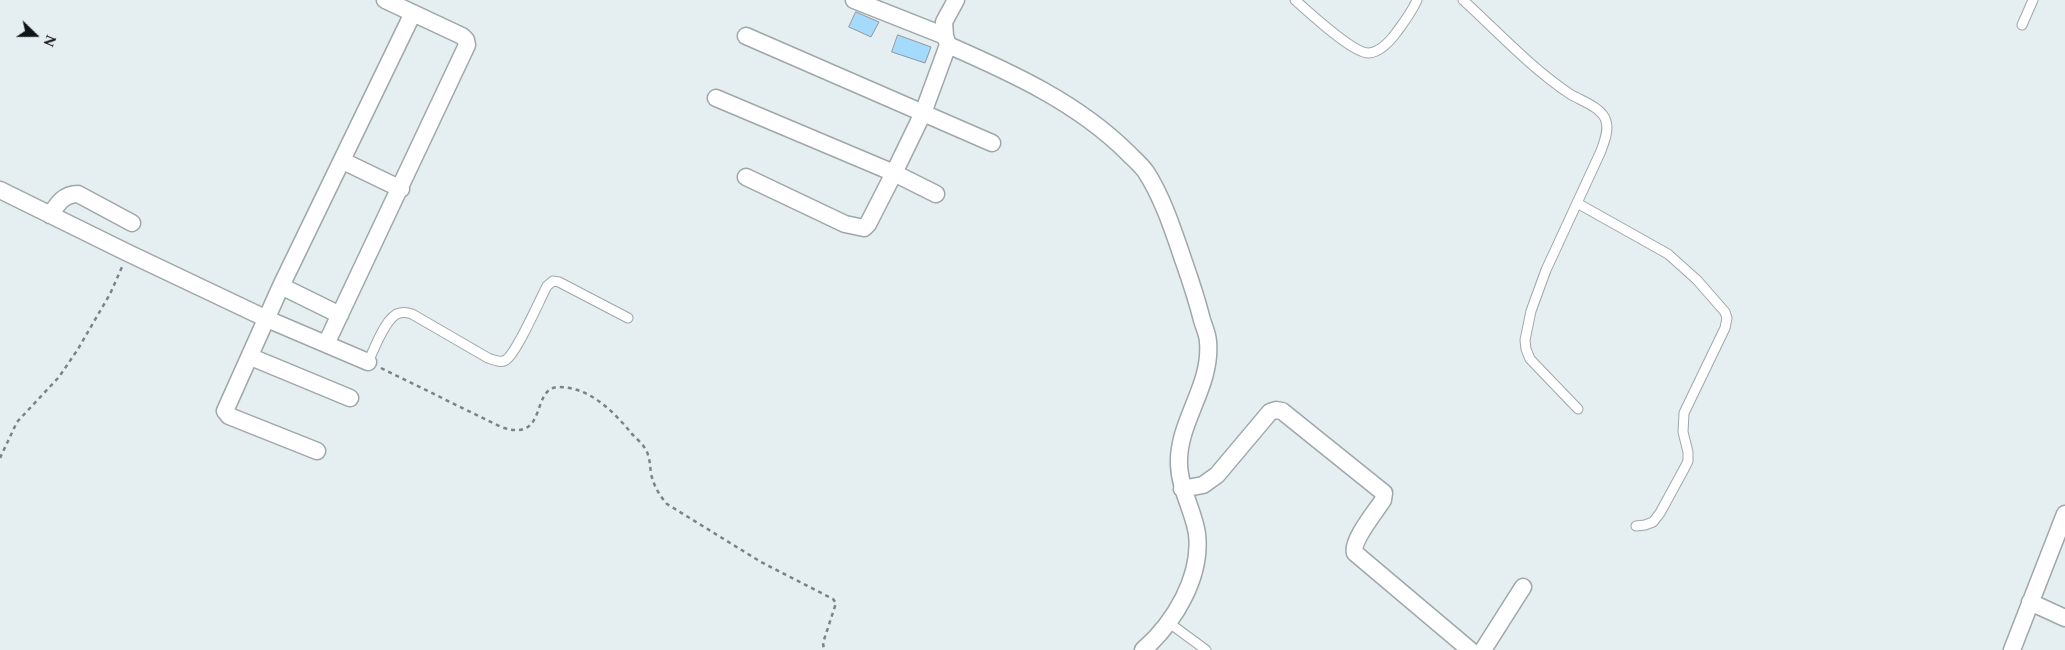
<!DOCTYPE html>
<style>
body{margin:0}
#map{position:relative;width:2065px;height:650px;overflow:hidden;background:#e5eef0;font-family:Spectral,serif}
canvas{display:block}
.north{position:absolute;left:10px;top:10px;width:50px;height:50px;-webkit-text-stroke:4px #e5eef0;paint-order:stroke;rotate:112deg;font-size:14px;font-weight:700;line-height:20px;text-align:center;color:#111415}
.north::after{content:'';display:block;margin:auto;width:18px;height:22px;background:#111415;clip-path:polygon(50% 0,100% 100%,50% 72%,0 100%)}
</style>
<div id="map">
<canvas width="2065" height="650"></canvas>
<div class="north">N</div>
</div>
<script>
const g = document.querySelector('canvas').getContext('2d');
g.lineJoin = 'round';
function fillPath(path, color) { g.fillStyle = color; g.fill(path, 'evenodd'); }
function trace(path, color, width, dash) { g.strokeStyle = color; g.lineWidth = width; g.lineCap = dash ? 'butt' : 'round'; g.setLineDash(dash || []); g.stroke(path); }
const building = new Path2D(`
 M856 12 879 22 871 37 849 27Z
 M898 35 931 47 925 63 892 52Z`);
fillPath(building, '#a4dafc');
trace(building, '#91979b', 1);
const lane = new Path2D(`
 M1295 0C1308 11 1353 54 1369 53 1380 52 1390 41 1396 33 1404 22 1412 12 1417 0
 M1463 0C1498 32 1531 68 1570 94 1581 101 1602 107 1606 121 1609 131 1604 142 1601 151L1546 270 1531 311 1525 340 1526 349 1530 359 1578 409
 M2022 25 2033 0
 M1577 203 1668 254 1697 280 1725 312 1727 318 1725 328 1684 413 1683 432 1688 452V461L1684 469 1660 513 1653 522 1645 525 1636 526
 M368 362C374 350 386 315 400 313 404 312 409 313 412 314L488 358C494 360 502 364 507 359 518 350 539 301 547 286L553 281 559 282 628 318
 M1168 622 1206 650`);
const street = new Path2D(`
 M746 36 992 143
 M945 36 944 22 956 0
 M948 45C1012 73 1078 103 1128 153 1134 159 1141 165 1146 172 1163 198 1174 233 1184 262 1191 282 1197 300 1202 320 1204 327 1208 335 1208 342 1212 387 1177 422 1179 465 1180 490 1194 512 1197 534 1202 577 1174 623 1143 650
 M716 98 894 173 923 113 948 45 945 36 854 0
 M343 161 401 189
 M746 177 845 224 864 228 868 224 894 173 936 194
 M0 190 128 253 267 319 368 362
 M50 215C58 203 64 194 78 194L132 223
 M281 286 340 315
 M326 344 467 45 466 40 462 36 385 0
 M251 357 350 398
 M317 451 229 416 225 411 281 286 413 13
 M1182 489 1203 485 1217 475 1270 412 1276 410 1282 411 1384 493 1383 500C1376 511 1351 541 1355 553L1470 650
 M2030 602 2065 618
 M1483 650 1523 587
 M2012 650 2065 514`);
trace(lane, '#9fa7a9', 11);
trace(street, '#9fa7a9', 19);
trace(new Path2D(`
 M381 368 501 427C550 444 529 386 560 387 591 388 614 412 632 434 637 439 644 445 647 452 650 459 650 466 651 474 654 486 659 495 667 504L761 562 833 599 836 603 823 643 824 650
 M0 458 17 422 59 377 78 349 110 294 122 267`), '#7c8384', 2.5, [4, 4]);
trace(lane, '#fff', 9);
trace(street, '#fff', 16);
</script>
